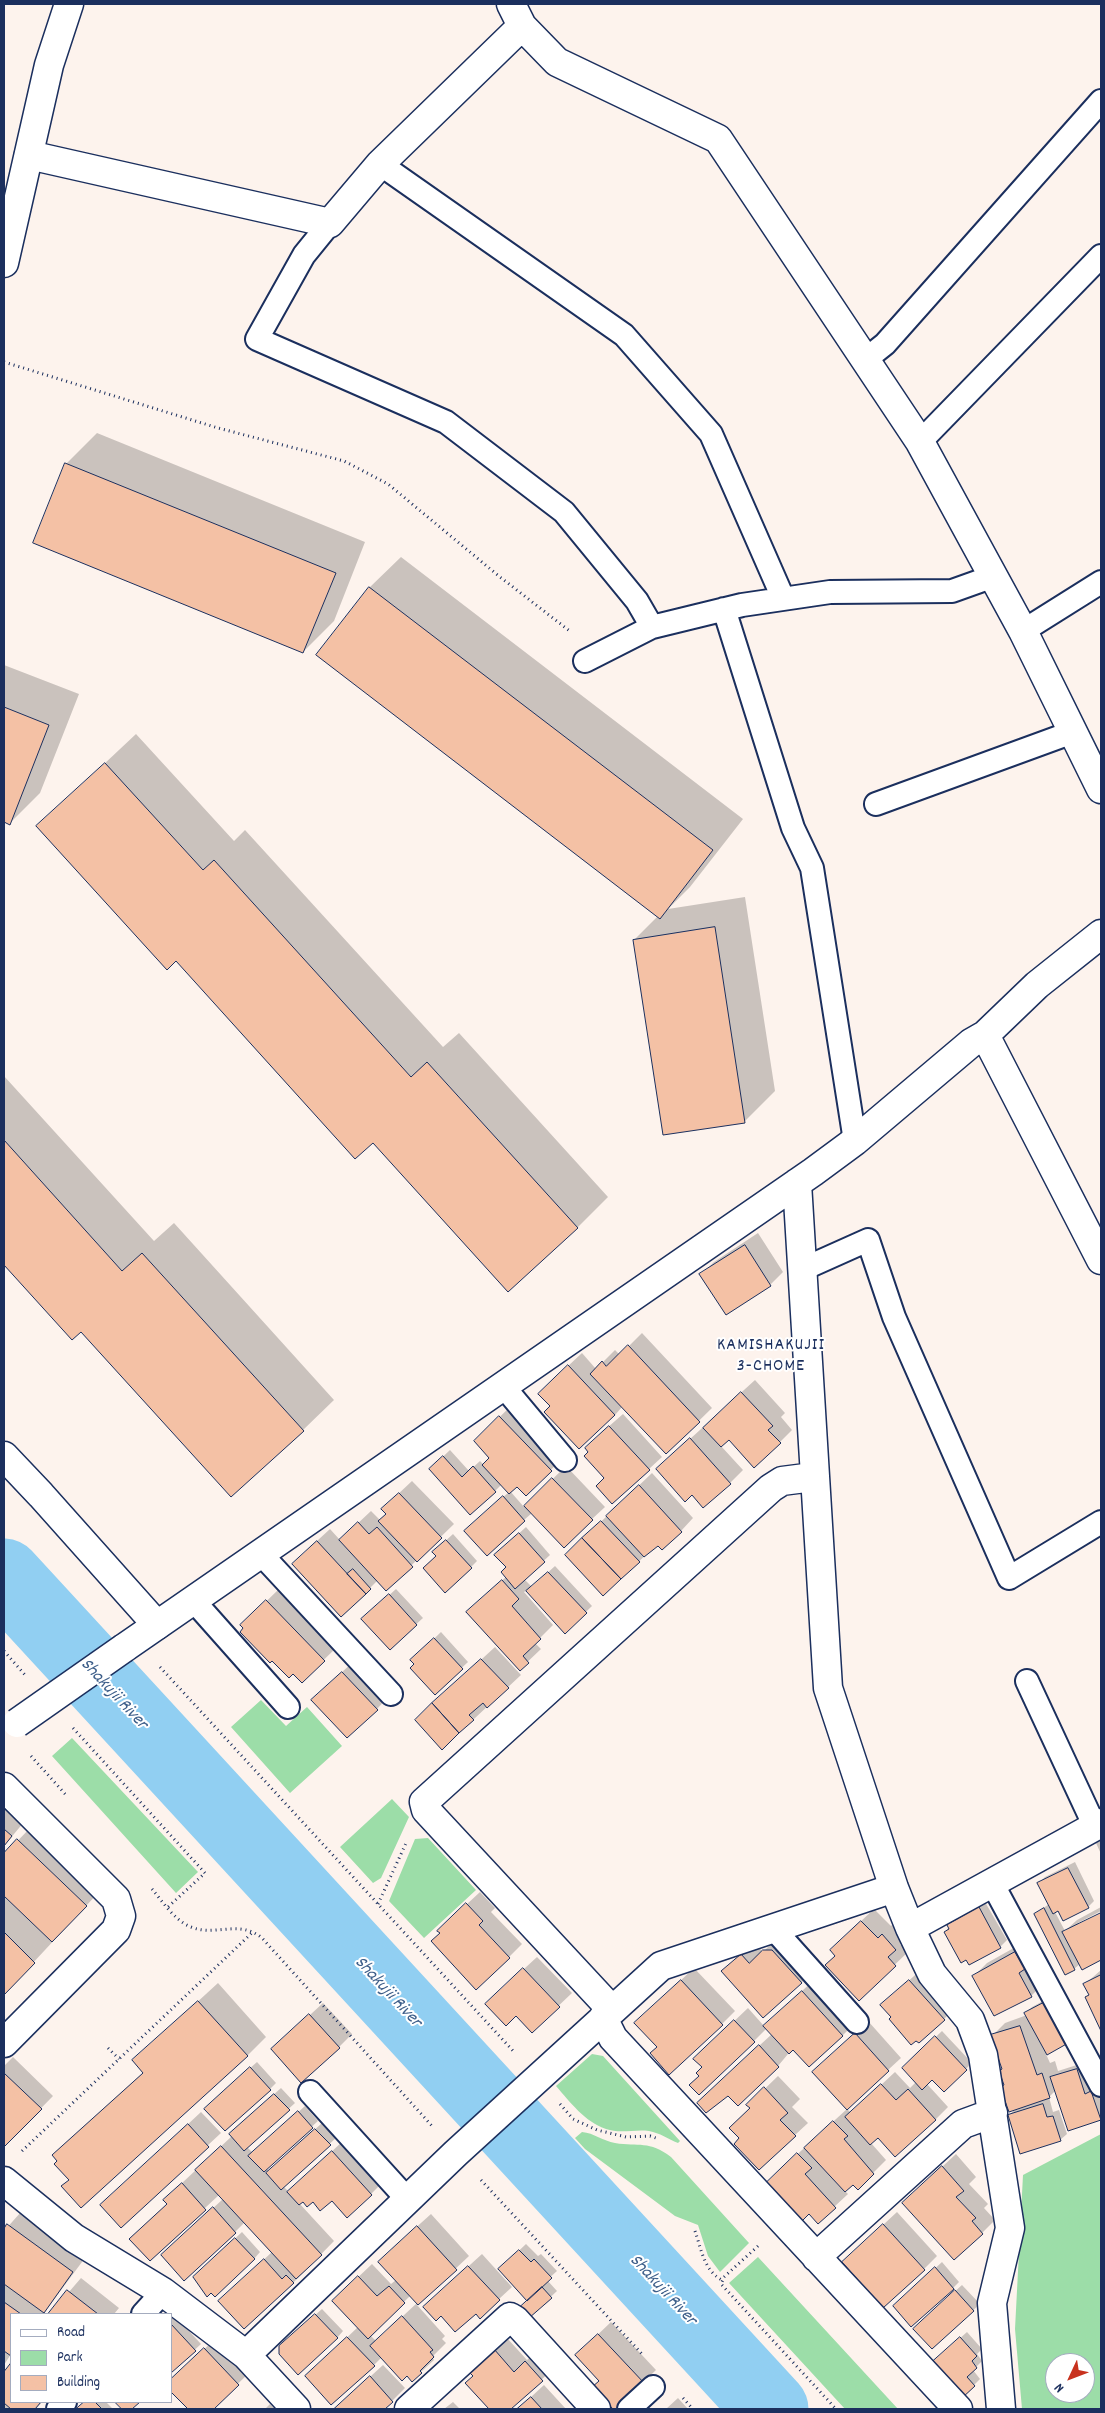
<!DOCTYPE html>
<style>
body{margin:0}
#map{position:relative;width:1105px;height:2413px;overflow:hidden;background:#fdf3ed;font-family:Dekko,sans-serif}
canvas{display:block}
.frame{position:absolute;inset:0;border:5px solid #1b2f5e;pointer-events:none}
.legend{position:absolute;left:10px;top:2313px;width:162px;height:90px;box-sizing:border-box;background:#fff;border:1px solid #a4acbf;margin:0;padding:6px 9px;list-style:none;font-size:15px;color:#1b2f5e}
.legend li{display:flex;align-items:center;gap:10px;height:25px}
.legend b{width:25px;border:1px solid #a4acbf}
.north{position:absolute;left:1045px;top:2353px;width:50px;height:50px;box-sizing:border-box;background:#fff;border:1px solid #a4acbf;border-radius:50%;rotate:227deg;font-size:14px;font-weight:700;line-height:20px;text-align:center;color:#1b2f5e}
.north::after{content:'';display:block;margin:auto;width:18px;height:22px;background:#c8321e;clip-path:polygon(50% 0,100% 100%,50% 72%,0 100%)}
</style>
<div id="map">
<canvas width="1105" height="2413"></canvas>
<div class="frame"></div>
<ul class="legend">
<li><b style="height:6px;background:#fff"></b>Road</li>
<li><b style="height:14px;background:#9cdda8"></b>Park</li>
<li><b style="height:14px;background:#f4c1a5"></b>Building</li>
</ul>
<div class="north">N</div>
</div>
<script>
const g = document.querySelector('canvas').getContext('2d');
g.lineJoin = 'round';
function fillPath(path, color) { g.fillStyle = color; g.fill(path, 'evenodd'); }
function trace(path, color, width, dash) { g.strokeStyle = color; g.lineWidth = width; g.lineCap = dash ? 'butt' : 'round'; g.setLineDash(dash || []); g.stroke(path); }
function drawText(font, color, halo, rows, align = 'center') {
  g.font = font + ' Dekko,sans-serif'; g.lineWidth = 4; g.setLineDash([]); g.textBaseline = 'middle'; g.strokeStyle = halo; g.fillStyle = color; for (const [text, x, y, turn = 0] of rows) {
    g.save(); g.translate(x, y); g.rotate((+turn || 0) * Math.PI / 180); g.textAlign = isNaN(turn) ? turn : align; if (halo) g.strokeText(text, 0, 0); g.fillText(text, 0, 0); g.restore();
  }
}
fillPath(new Path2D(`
 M261 1700 286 1726 307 1707 342 1746 290 1793 231 1727Z
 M72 1738 198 1872 176 1893 52 1756Z
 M392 1799 409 1817 381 1878 373 1883 340 1847Z
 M428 1838 476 1890 424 1938 389 1901 415 1839Z
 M592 2054 603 2056 680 2141 678 2143C668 2139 660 2133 649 2131 635 2129 620 2134 606 2129 585 2122 570 2102 556 2086Z
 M582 2132C594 2133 603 2141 615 2143 639 2147 649 2140 671 2157L749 2243 720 2272 708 2256 698 2225 675 2216 585 2149 575 2138Z
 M1101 2134V2409H1022L1015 2329 1023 2175ZM1055 2363H1085V2393H1055Z
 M758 2257 898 2409H845L729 2283Z`), '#9cdda8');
fillPath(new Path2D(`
 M97 433 365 542 334 621 303 652 66 464Z
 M401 557 743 819 690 887 668 909 745 897 775 1091 744 1122 634 940 658 916 318 655 370 587Z
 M4 665 79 694 40 793 10 823 4 821Z
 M136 734 234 841 245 830 443 1047 459 1033 608 1197 577 1228 373 1141 176 960 38 826Z
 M4 1076 154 1241 174 1223 334 1400 303 1430 81 1330 72 1338 4 1263Z
 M758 1233 783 1272 770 1285 701 1275 714 1262Z
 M642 1333 712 1408 666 1453 622 1407 615 1415 551 1406 552 1381 582 1353 596 1369 615 1350 620 1355Z
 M755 1380 785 1413 781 1417 792 1430 780 1442 729 1438 721 1446 743 1470 730 1483 692 1494 657 1469Z
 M513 1404 564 1457 526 1494 517 1485 510 1491 524 1507 566 1466 605 1507 592 1519 532 1513 524 1520 472 1524 509 1492 502 1484 495 1491 430 1469 450 1450 469 1471 480 1461 484 1465 491 1458 475 1441Z
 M623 1414 662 1457 649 1469 606 1478 599 1435Z
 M652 1473 693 1518 681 1531 658 1544 603 1594 566 1555Z
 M412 1481 454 1524 386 1590 378 1580 370 1588 306 1551 330 1529 340 1540 371 1511 380 1520 388 1513 396 1496Z
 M526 1527 550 1555 524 1579 532 1587 555 1566 592 1606 565 1632 527 1590 524 1592 553 1625 535 1643 541 1649 520 1669 481 1599 506 1577 508 1567 502 1549Z
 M453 1534 477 1561 471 1567 437 1555 440 1546Z
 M280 1588 337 1647 302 1681 272 1659 242 1625Z
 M396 1589 423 1618 390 1648 363 1619Z
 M441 1632 468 1662 435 1693 412 1660Z
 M495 1647 521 1675 459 1733 447 1691Z
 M355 1660 389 1696 377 1709 326 1687Z
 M4 1805 24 1822 4 1846Z
 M31 1827 99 1892 4 1994V1855Z
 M1101 1837V1854L1096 1843Z
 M1075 1862 1094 1901 1088 1907 1055 1912 1065 1931 1077 1920 1101 1907V1911L1078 1923V1926L1101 1914V1959L1082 1968 1080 1964 1074 1969 1035 1914 1049 1904 1039 1883 1045 1877Z
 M480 1892 495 1908 491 1912 522 1944 509 1957 441 1933 452 1918Z
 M985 1902 1007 1940 1001 1946 970 1964 945 1932 955 1919Z
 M874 1909 891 1926 895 1922 908 1936 900 1944 908 1952 859 1999 837 1956 844 1937Z
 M777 1938 814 1970 801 1983 723 1971 754 1942 763 1952Z
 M1028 1940 1044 1983 1031 1996 974 1976 987 1963Z
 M537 1957 572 1993 532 2031 500 1991Z
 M694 1968 735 2011 722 2024 658 2046 649 2010Z
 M923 1968 957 2006 944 2019 892 2017 895 1993Z
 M1101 1970V2028L1087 1998 1090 1994 1085 1984Z
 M815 1979 855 2023 842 2036 793 2048 778 2066 728 2094 711 2090 772 2034 767 2028 754 2041 700 2076 708 2046 748 2008 764 2026Z
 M218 1983 266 2037 247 2056 70 2179 54 2155 144 2072 134 2060Z
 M1054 1995 1046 2054 1050 2063 1055 2061 1058 2071 1083 2063 1098 2086 1101 2096 1100 2119 1056 2090 1049 2097 1053 2112 1059 2110 1067 2134 1060 2140 1009 2115 1017 2108 1001 2087 1005 2084 1000 2071 1003 2068 992 2036 1005 2023 1027 2015 1026 2013 1032 2007Z
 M323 2003 352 2034 339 2047 286 2037Z
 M868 2021 901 2058 888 2070 827 2059Z
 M942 2031 972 2063 944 2090 932 2078 927 2084 948 2107 935 2120 878 2136 871 2143 886 2160 858 2188 853 2183 845 2191 848 2194 818 2222 779 2171 847 2109 851 2113 895 2072 910 2088 916 2082 903 2068Z
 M13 2057 53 2096 4 2146V2066Z
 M257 2062 276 2083 270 2089 212 2102Z
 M778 2076 800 2099 792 2107 808 2123 795 2135 741 2138 751 2108 748 2105Z
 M281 2088 295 2103 247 2147 253 2153 305 2106 318 2121 266 2168 269 2171 322 2123 336 2138 283 2186 289 2192 345 2139 384 2181 371 2194 303 2200 299 2203 334 2241 293 2283 233 2288 272 2252 245 2222 235 2232 175 2243 223 2199 219 2195 150 2259 168 2204 164 2200 232 2136 236 2128Z
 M201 2112 221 2133 121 2226 115 2192Z
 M956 2154 976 2177 969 2184 988 2204 984 2208 995 2220 982 2233 903 2203Z
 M21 2212 85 2258 43 2314H11V2354L4 2365V2231Z
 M897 2212 937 2256 924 2269 857 2249Z
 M431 2214 469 2256 417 2305 445 2336 442 2339 446 2343 432 2357 434 2360 421 2372 407 2374 382 2357 374 2365 320 2363 358 2327 333 2301 372 2264 391 2284 396 2280 392 2249ZM410 2296 417 2303 376 2341 370 2335Z
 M242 2232 260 2252 254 2259 201 2271Z
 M526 2244 538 2256 541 2254 557 2271 547 2280 557 2291 529 2317V2300L506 2263Z
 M482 2254 512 2287 499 2299 476 2312 438 2294Z
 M942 2262 959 2282 953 2288 901 2300Z
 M81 2278 119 2308 114 2314H50Z
 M962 2285 980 2304 932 2348 921 2322Z
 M322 2309 343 2331 337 2338 287 2340Z
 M171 2316H175L201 2344 171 2372Z
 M611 2322 656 2370 616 2409 594 2387 601 2381 590 2342Z
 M967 2332 982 2349 977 2354 982 2361 973 2370 980 2379 974 2385 939 2357Z
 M218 2336 251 2371 212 2409H190L171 2390V2381Z
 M507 2338 527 2360 539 2349 555 2367 510 2409H491L467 2383 475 2375 484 2359Z
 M11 2365V2402H42L36 2409H4V2374Z
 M383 2365 405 2388 392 2401 383 2409H335Z
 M544 2385 566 2409H518Z
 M678 2398 688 2409H666Z
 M85 2402H106L113 2409H77Z
 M453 2402 460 2409H444Z
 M270 2404 275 2409H265Z`), '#0003');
trace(new Path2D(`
 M4 1576 771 2409`), '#91cff2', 75);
const building = new Path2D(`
 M65 463 336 573 303 653 33 543Z
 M369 587 713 850 660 919 316 655Z
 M4 707 49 725 10 825 4 822Z
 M105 763 203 870 214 860 411 1077 427 1062 578 1228 508 1292 373 1143 355 1159 176 961 167 970 36 826Z
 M715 927 745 1123 663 1135 633 940Z
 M4 1140 122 1271 142 1253 304 1431 231 1497 81 1332 72 1340 4 1265Z
 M745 1245 771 1286 726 1315 699 1274Z
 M628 1345 700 1422 666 1454 590 1374 602 1361 606 1366Z
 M568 1365 615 1415 579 1449 544 1412 550 1406 538 1394Z
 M741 1392 773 1426 768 1430 781 1443 754 1468 729 1440 721 1447 703 1428Z
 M499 1416 552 1471 526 1496 517 1487 509 1494 482 1465 489 1458 474 1441Z
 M609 1426 650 1470 612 1504 596 1486 604 1478 584 1456 588 1452 585 1448Z
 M690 1438 731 1484 703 1508 692 1495 685 1502 656 1469Z
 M443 1456 462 1477 473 1466 496 1492 470 1515 429 1469Z
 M552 1478 593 1520 564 1548 524 1506Z
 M639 1485 682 1532 662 1550 658 1546 644 1557 606 1516Z
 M399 1493 442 1538 417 1562 378 1521 386 1514 381 1509Z
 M503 1496 525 1521 487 1556 464 1531Z
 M601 1521 640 1562 621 1579 582 1538Z
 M358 1522 369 1534 377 1527 413 1567 386 1591 339 1540Z
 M519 1533 545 1562 515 1589 501 1572 506 1567 494 1555Z
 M582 1538 621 1579 603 1596 565 1555Z
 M446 1540 472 1568 445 1593 423 1568 436 1556 432 1552Z
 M317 1541 366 1594 341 1617 292 1564Z
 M353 1569 371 1589 366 1594 347 1574Z
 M548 1572 587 1613 565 1634 526 1591Z
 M502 1580 519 1599 512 1606 541 1639 523 1656 529 1663 520 1671 466 1612Z
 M389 1594 417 1625 390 1650 361 1619Z
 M266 1600 325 1661 302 1683 293 1674 289 1678 272 1661 270 1663 240 1632 243 1628 240 1625Z
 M434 1638 463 1669 435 1695 410 1668 414 1664 410 1660Z
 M481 1659 509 1688 487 1708 483 1703 469 1715 474 1720 459 1733 432 1703Z
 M342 1672 378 1710 347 1738 311 1700Z
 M432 1703 459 1733 442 1750 415 1720Z
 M4 1829 12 1836 4 1846Z
 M17 1839 87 1906 52 1942 4 1896V1853Z
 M1068 1868 1089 1908 1063 1921 1058 1911 1053 1914 1037 1883Z
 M466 1903 483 1921 479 1925 510 1958 476 1990 431 1941 440 1933 437 1931Z
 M979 1907 1001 1948 969 1965 966 1960 961 1963 944 1932 949 1929 947 1925Z
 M1044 1908 1075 1970 1065 1975 1034 1914Z
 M1101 1913V1960L1082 1970 1062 1932Z
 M861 1921 878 1938 882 1934 896 1950 888 1957 896 1966 859 2001 825 1965 835 1956 830 1950Z
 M4 1932 35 1963 4 1995Z
 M763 1950H772L802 1983 763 2018 721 1971 741 1954 749 1963Z
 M1015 1952 1025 1969 1019 1973 1032 1997 994 2016 972 1976Z
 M523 1968 560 2007 532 2033 516 2016 506 2026 485 2004Z
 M1101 1975V2031L1085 1997 1089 1995 1083 1984Z
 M681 1980 723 2025 669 2075 650 2053 657 2047 634 2023Z
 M909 1980 945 2020 919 2043 916 2041 911 2045 889 2019 891 2017 880 2005Z
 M802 1991 843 2036 809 2067 793 2050 789 2054 763 2026Z
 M198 2001 248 2056 81 2208 61 2186 69 2180 54 2164 57 2161 52 2155 143 2073 132 2060Z
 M1047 2001 1070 2042 1047 2055 1024 2013Z
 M309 2014 340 2048 301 2083 271 2049Z
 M734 2020 755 2042 699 2095 689 2085 699 2076 696 2073 702 2067 693 2059Z
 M1020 2026 1037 2075 1042 2073 1050 2098 1009 2112 1000 2087 1004 2085 999 2071 1002 2069 990 2035Z
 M855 2033 889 2071 847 2110 812 2072Z
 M935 2036 967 2070 944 2092 932 2080 922 2090 902 2068Z
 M759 2045 779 2067 738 2106 728 2096 706 2113 697 2103Z
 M250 2067 271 2090 225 2131 204 2109Z
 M1077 2069 1085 2094 1091 2091 1101 2120 1068 2131 1050 2077Z
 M4 2073 42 2109 4 2147Z
 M881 2084 896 2100 908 2089 936 2120 895 2157 878 2138 870 2145 845 2117Z
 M764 2087 788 2113 780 2120 796 2136 759 2170 734 2144 739 2138 729 2128 750 2108 746 2105Z
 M274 2094 290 2110 244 2151 229 2134Z
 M1043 2104 1047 2117 1053 2116 1061 2141 1020 2154 1008 2115Z
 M298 2111 313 2128 264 2172 248 2156Z
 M833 2121 848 2136 844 2139 874 2174 858 2190 853 2185 845 2192 804 2148Z
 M188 2124 209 2147 121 2228 100 2205Z
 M315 2129 331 2145 281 2190 266 2173Z
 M221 2146 322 2255 296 2279 195 2170Z
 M332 2151 372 2195 347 2218 332 2201 320 2211 313 2202 307 2207 303 2202 299 2205 287 2192Z
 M797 2153 812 2168 805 2174 836 2208 818 2224 809 2214 801 2222 765 2184Z
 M942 2166 964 2191 956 2197 976 2218 972 2221 983 2234 954 2260 902 2203Z
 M182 2183 206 2210 150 2261 129 2239 167 2204 163 2200Z
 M213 2207 236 2233 184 2281 161 2255Z
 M7 2224 73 2272 44 2313 4 2284V2229Z
 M883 2224 925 2270 883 2308 842 2262Z
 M417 2226 457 2270 418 2305 378 2262Z
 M235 2238 255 2259 215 2297 211 2293 207 2297 193 2277Z
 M519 2250 531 2262 534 2259 552 2278 527 2301 498 2269Z
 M264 2259 282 2279 286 2275 294 2283 244 2329 218 2301Z
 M468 2266 500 2300 480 2319 476 2314 455 2332 441 2316 436 2321 423 2307Z
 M935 2267 954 2289 911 2327 893 2306Z
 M358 2276 377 2296 389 2286 405 2303 368 2339 332 2301Z
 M542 2287 552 2298 529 2318 519 2308Z
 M67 2290 98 2314H48Z
 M955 2290 974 2311 932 2349 913 2329Z
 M4 2302 21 2314H11V2356L4 2351Z
 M315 2314 338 2338 298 2375 279 2354V2346Z
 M402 2316 433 2350 430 2352 434 2357 420 2371 422 2373 412 2382 407 2376 402 2381 370 2346Z
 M171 2324 196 2351 171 2373Z
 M598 2334 645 2384 617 2409H613L592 2387 599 2381 575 2355Z
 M347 2337 375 2366 331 2405 305 2376Z
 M960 2337 977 2356 972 2361 977 2368 967 2377 975 2386 962 2398 931 2363Z
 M204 2348 239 2385 214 2409H188L171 2392V2379Z
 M494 2349 514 2372 525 2361 543 2381 511 2409H489L465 2383 473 2376 469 2372Z
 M11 2363V2402H41L35 2409H11L4 2403V2372Z
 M370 2376 393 2402 385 2409H334Z
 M531 2397 542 2409H517Z
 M84 2402H95L102 2409H76Z
 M115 2402H140L132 2409H122Z`);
fillPath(building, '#f4c1a5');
trace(building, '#1b2f5e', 1);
const lane = new Path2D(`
 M380 164 624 335 711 434 783 598
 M330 223 304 255 257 339 446 422 564 512 637 601 652 627
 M865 360 885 344 1101 101
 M920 442 1101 256
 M724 609 793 828 812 868 855 1141
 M1023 631 1101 582
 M585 661 652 627 742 605 830 592 952 591 994 576
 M876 804 1073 732
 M801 1270 868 1240 894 1317 1009 1578 1101 1522
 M504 1387 565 1460
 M261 1554 391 1694
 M193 1600 288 1707
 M1027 1681 1095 1827
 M992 1883 1101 2085
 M772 1927 857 2022
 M310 2092 408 2200
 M143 2314 163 2292
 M58 2409 65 2402
 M629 2409 653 2387`);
const street = new Path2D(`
 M511 4 522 26 557 62 718 139 920 442 1023 631 1101 789
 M29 155 330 223 380 164 522 26
 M985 1035 1101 1260
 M797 1183 828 1688 894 1888 910 1928 932 1974 970 2020 983 2055 1010 2228 992 2303 1001 2409
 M124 1648 813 1172 855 1141 971 1043 985 1035 1037 985 1101 934
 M4 1787 116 1899 121 1916 116 1930 4 2043
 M910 1928 1101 1823
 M612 2010 426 1810 424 1802 771 1488 782 1481 813 1477
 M603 2018 613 2038 958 2409
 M4 2181 74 2238 163 2292 246 2355 296 2409
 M816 2257 963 2124 993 2113
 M246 2355 456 2153 661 1966 894 1888
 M409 2409 510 2317 515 2320 596 2409`);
const secondary = new Path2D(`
 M4 263 49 65 69 4
 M4 1456 41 1495 157 1625`);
trace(lane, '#1b2f5e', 26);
trace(street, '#1b2f5e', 31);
trace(secondary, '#1b2f5e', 31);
trace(new Path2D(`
 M4 362 218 428 344 461 388 484 500 577 571 632
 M4 1651 25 1675
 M160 1667 515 2053
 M73 1728 205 1873 168 1907
 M31 1756 67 1796
 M152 1889C163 1902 175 1921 191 1927 215 1937 239 1919 262 1938L433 2127
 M378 1904 407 1841
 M108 2048 119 2059
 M560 2104 573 2119 597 2130 626 2137 650 2136 656 2138
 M22 2151 254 1931
 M481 2180 643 2355
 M695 2231C701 2248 704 2271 722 2280
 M758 2246 724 2277 721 2284 836 2409
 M683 2398 693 2409`), '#1b2f5e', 3, [1, 4]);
trace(lane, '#fff', 22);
trace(street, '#fff', 28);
trace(secondary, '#fff', 28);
const streetBridge = new Path2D(`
 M17 1723 124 1648`);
trace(streetBridge, '#1b2f5e', 31, []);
trace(streetBridge, '#fff', 28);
g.letterSpacing = '1px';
drawText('18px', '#1b2f5e', '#fff', [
 ["KAMISHAKUJII",771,1347],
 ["3-CHOME",771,1368]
]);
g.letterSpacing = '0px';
drawText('italic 18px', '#3e5f8a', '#fff', [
 ["Shakujii River",113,1695,47],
 ["Shakujii River",387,1993,47],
 ["Shakujii River",662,2291,47]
]);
</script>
